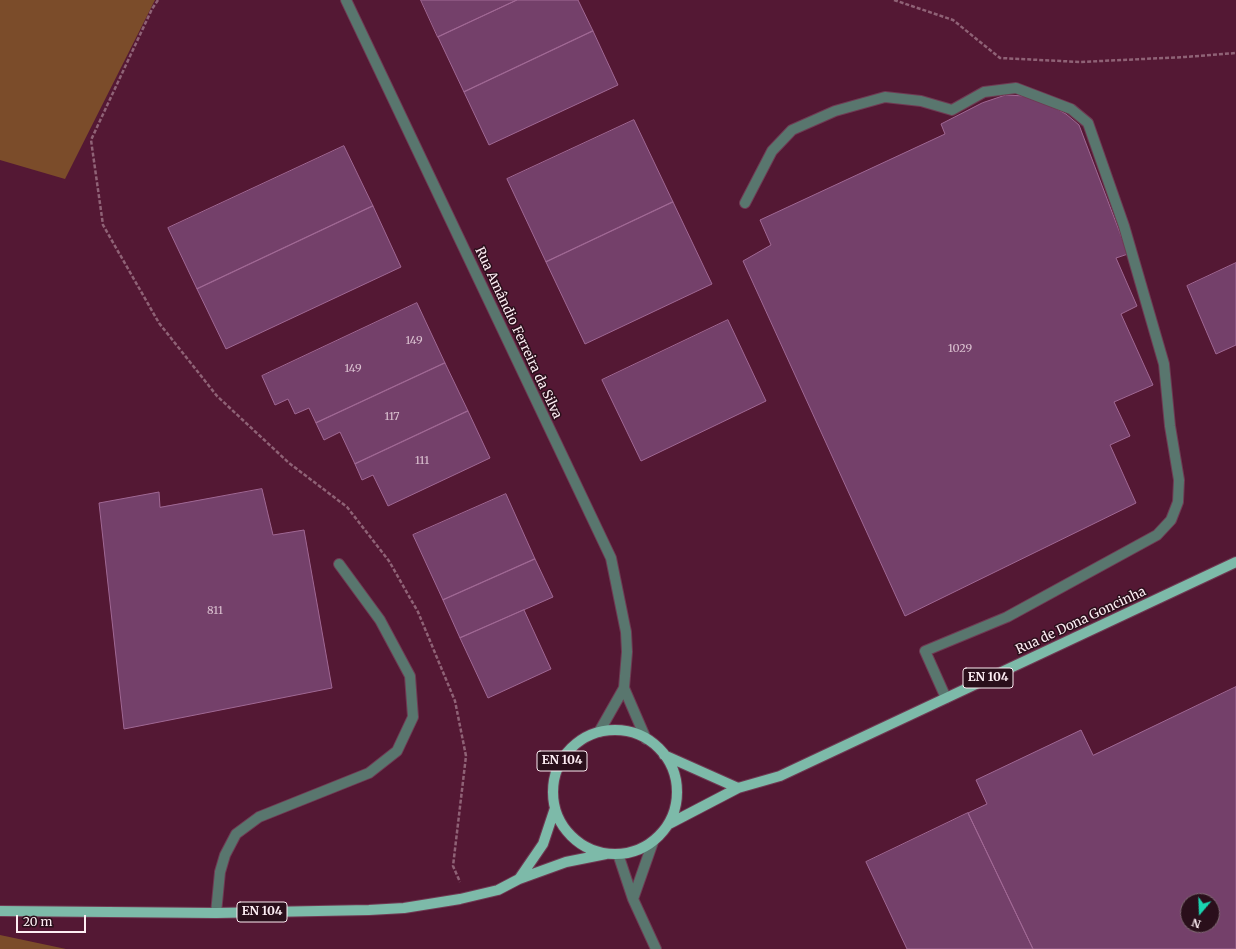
<!DOCTYPE html>
<meta charset="utf-8">
<style>
body{margin:0}
#map{position:relative;width:1236px;height:949px;overflow:hidden;background:#541834;font-family:Merriweather,serif}
canvas{display:block}
.north{position:absolute;left:1180px;top:893px;width:40px;height:40px;box-sizing:border-box;background:#2a0f1b;border:1px solid #7e6871;border-radius:50%;rotate:199deg;font-size:11px;font-weight:700;line-height:16px;text-align:center;color:#fdedf3}
.north::after{content:'';display:block;margin:auto;width:14px;height:18px;background:#1ad5b2;clip-path:polygon(50% 0,100% 100%,50% 72%,0 100%)}
.scale{position:absolute;left:16px;top:915px;width:70px;height:18px;box-sizing:border-box;border:2px solid #fdedf3;border-top:0;padding-left:5px;font-size:12px;line-height:14px;white-space:nowrap;color:#fdedf3;-webkit-text-stroke:3px #2a0f1b;paint-order:stroke}
</style>
<div id="map">
<canvas width="1236" height="949"></canvas>
<div class="north">N</div>
<div class="scale">20 m</div>
</div>
<script>
const g = document.querySelector('canvas').getContext('2d');
g.lineJoin = 'round';
function fillPath(path, color) { g.fillStyle = color; g.fill(path, 'evenodd'); }
function trace(path, color, width, dash) { g.strokeStyle = color; g.lineWidth = width; g.lineCap = dash ? 'butt' : 'round'; g.setLineDash(dash || []); g.stroke(path); }
function drawText(font, color, halo, rows, align = 'center') {
  g.font = font + ' Merriweather,serif'; g.lineWidth = 3; g.setLineDash([]); g.textBaseline = 'middle'; g.strokeStyle = halo; g.fillStyle = color; for (const [text, x, y, turn = 0] of rows) {
    g.save(); g.translate(x, y); g.rotate((+turn || 0) * Math.PI / 180); g.textAlign = isNaN(turn) ? turn : align; if (halo) g.strokeText(text, 0, 0); g.fillText(text, 0, 0); g.restore();
  }
}
fillPath(new Path2D(`
 M0 0H155L65 179 0 160Z
 M0 935 66 949H0Z`), '#7b4c2a');
const building = new Path2D(`
 M421 0H517L438 37Z
 M517 0H578L593 31 464 92 438 37Z
 M593 31 618 85 489 145 464 92Z
 M1006 95 1025 96 1046 103 1066 114 1079 125 1128 254 1116 258 1137 306 1121 314 1153 385 1114 402 1130 436 1110 445 1136 503 905 616 743 261 771 245 760 220 945 134 941 124 982 103Z
 M634 120 673 202 546 262 507 179Z
 M344 146 373 206 197 289 168 228Z
 M673 202 712 284 585 344 546 262Z
 M373 206 401 267 226 349 197 289Z
 M1236 263V345L1216 354 1187 286Z
 M417 303 445 363 316 423 309 408 295 414 288 399 275 405 262 376Z
 M728 320 766 401 641 461 602 380Z
 M445 363 468 411 355 464 340 432 324 440 316 423Z
 M468 411 490 458 388 506 373 475 362 480 355 464Z
 M262 489 273 535 304 530 332 688 124 729 99 503 159 492 160 507Z
 M506 494 535 559 443 600 413 535Z
 M535 559 553 597 460 638 443 600Z
 M524 610 551 669 488 698 460 638Z
 M1236 687V949H1033L968 813 987 804 976 780 1081 730 1093 755ZM1188 901H1212V925H1188Z
 M968 813 1033 949H907L866 862Z`);
fillPath(building, '#74406a');
trace(building, '#a06894', 1);
const minor = new Path2D(`
 M346 0 611 558 626 632 627 652 624 688 599 732
 M745 203 772 151 792 130 835 111 885 97 921 101 952 110 984 92 1016 88 1071 109 1088 123 1124 226 1164 364 1170 426 1179 480 1178 502 1171 520 1157 535 1007 617 925 651 946 698
 M624 688 646 739
 M618 854 633 899 656 949
 M633 899 653 842
 M216 913 220 872 225 855 236 834 259 817 369 773 397 751 413 717 410 676 380 620 339 564`);
const major = new Path2D(`
 M553 792a62 62 0 1 1 124 0a62 62 0 1 1-124 0Z
 M664 755 738 788
 M669 824 738 788 780 776 1236 562
 M519 879 543 844 555 808
 M0 911 216 913 369 910 404 908 460 899 498 890 519 879 566 862 606 854`);
trace(minor, '#6f3a53', 12);
trace(major, '#6f3a53', 12);
trace(new Path2D(`
 M158 0 152 9 91 140 103 225 159 323 217 396 289 463 347 507 389 561 418 612 455 701 466 756 453 866 460 882
 M894 0 953 20 1000 58 1080 62 1185 57 1236 53`), '#8f6276', 2.5, [4, 2]);
trace(minor, '#59766e', 10);
trace(major, '#7dbaa9', 10);
drawText('11px', '#dbc2d1', null, [
 ["149",414,341],
 ["1029",960,349],
 ["149",353,369],
 ["117",392,417],
 ["111",422,461],
 ["811",215,611]
]);
for (const [x, y, w] of [
 [988,678,50],
 [562,761,50],
 [262,912,50]
]) { const box = new Path2D(); box.roundRect(x - w / 2, y - 10, w, 20, 3); g.fillStyle = '#2a0f1b'; g.fill(box); trace(box, '#fdedf3', 1); }
drawText('bold 12px', '#fdedf3', null, [
 ["EN 104",988,678],
 ["EN 104",562,761],
 ["EN 104",262,912]
]);
drawText('13px', '#fdedf3', '#2a0f1b', [
 ["Rua Amândio Ferreira da Silva",518,333,65],
 ["Rua de Dona Goncinha",1081,621,-25]
]);
</script>
